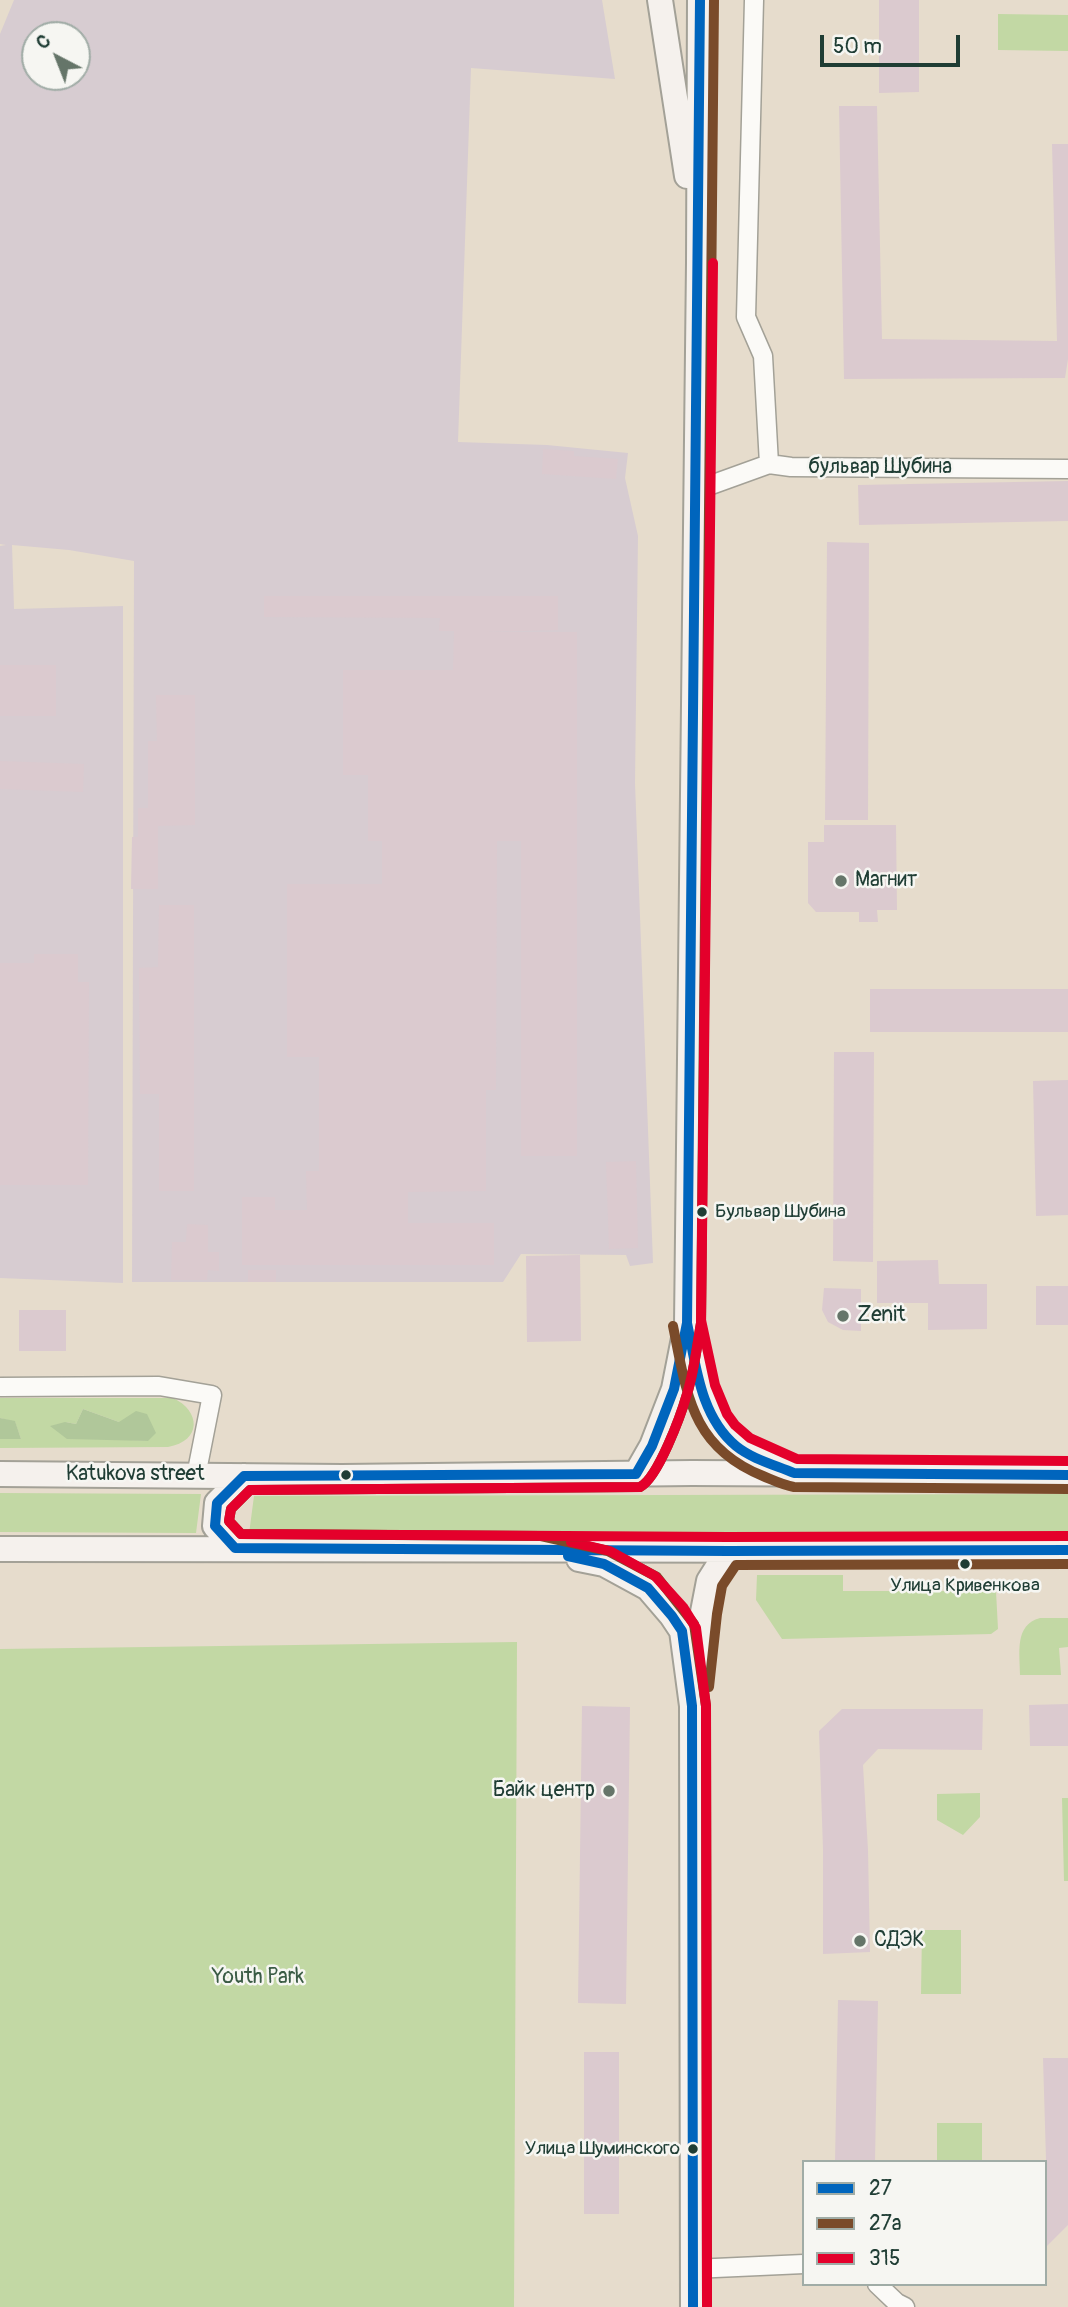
<!DOCTYPE html>
<meta charset="utf-8">
<style>
body{margin:0}
#map{position:relative;width:1068px;height:2307px;overflow:hidden;background:#e6dccc;font-family:Pangolin,sans-serif}
canvas{display:block}
.legend{position:absolute;left:802px;top:2160px;width:245px;height:126px;box-sizing:border-box;background:#f6f6f2;border:2px solid #a0aca6;margin:0;padding:9px 12px;list-style:none;font-size:21px;color:#1f3d34}
.legend li{display:flex;align-items:center;gap:14px;height:35px}
.legend b{width:35px;border:2px solid #a0aca6}
.north{position:absolute;left:21px;top:21px;width:70px;height:70px;box-sizing:border-box;background:#f6f6f2;border:2px solid #a0aca6;border-radius:50%;rotate:318deg;font-size:19px;font-weight:700;line-height:28px;text-align:center;color:#1f3d34}
.north::after{content:'';display:block;margin:auto;width:24px;height:32px;background:#657569;clip-path:polygon(50% 0,100% 100%,50% 72%,0 100%)}
.scale{position:absolute;left:820px;top:35px;width:140px;height:32px;box-sizing:border-box;border:4px solid #1f3d34;border-top:0;padding-left:9px;font-size:21px;line-height:24px;white-space:nowrap;color:#1f3d34;-webkit-text-stroke:5px #f6f6f2;paint-order:stroke}
</style>
<div id="map">
<canvas width="1068" height="2307"></canvas>
<ul class="legend">
<li><b style="height:9px;background:#0065bd"></b>27</li>
<li><b style="height:9px;background:#7a4b2a"></b>27а</li>
<li><b style="height:9px;background:#e4002b"></b>315</li>
</ul>
<div class="north">С</div>
<div class="scale">50 m</div>
</div>
<script>
const g = document.querySelector('canvas').getContext('2d');
g.lineJoin = 'round';
function fillPath(path, color) { g.fillStyle = color; g.fill(path, 'evenodd'); }
function trace(path, color, width, dash) { g.strokeStyle = color; g.lineWidth = width; g.lineCap = dash ? 'butt' : 'round'; g.setLineDash(dash || []); g.stroke(path); }
function drawText(font, color, halo, rows, align = 'center') {
  g.font = font + ' Pangolin,sans-serif'; g.lineWidth = 5; g.setLineDash([]); g.textBaseline = 'middle'; g.strokeStyle = halo; g.fillStyle = color; for (const [text, x, y, turn = 0] of rows) {
    g.save(); g.translate(x, y); g.rotate((+turn || 0) * Math.PI / 180); g.textAlign = isNaN(turn) ? turn : align; if (halo) g.strokeText(text, 0, 0); g.fillText(text, 0, 0); g.restore();
  }
}
fillPath(new Path2D(`
 M14 0H602L615 79 471 68 458 442 547 445 628 453 625 478 638 536 635 783 653 1263 630 1266 626 1255 521 1254 503 1282H132L134 561 69 550 12 545 14 609 123 606V1283L0 1278V546L6 545 0 544V34ZM35 35H77V77H35Z`), '#d7ccd1');
fillPath(new Path2D(`
 M998 14 1068 15V51L998 50Z
 M0 1398H173C201 1411 202 1441 168 1447L0 1448V1439H21L15 1422 0 1418ZM83 1409 119 1422 148 1441 114 1439 65 1422 76 1424Z
 M0 1493 201 1494 196 1533 0 1532Z
 M1068 1494V1534H249L254 1496Z
 M757 1575H843V1591H996L998 1629 991 1634 782 1639 756 1600Z
 M1040 1618H1068V1647L1059 1648 1061 1675H1020C1020 1653 1014 1625 1040 1618Z
 M517 1642 514 2307H0V1649Z
 M980 1793V1817L963 1835 937 1820V1794Z
 M1062 1798H1068V1881H1064Z
 M922 1930H961V1994H921Z
 M937 2123H982V2162H937Z`), '#c2d8a4');
fillPath(new Path2D(`
 M83 1409 119 1422 136 1411 147 1414 156 1433 148 1441 67 1439 50 1426 65 1422 76 1424Z
 M0 1418 15 1421 21 1439H0Z`), '#b0c79a');
fillPath(new Path2D(`
 M879 0H919V92L879 93Z
 M839 106H877L882 339 1057 341 1052 144H1068V359L1065 378 844 379Z
 M543 449 574 451V456L618 459 616 479 542 474Z
 M1068 481V521L859 525 858 485Z
 M827 542 869 543 868 820H825Z
 M264 596H558V630L486 632H577V1156H521V841H497L496 1090H486V1191L408 1192V1223H494V1265H242V1197H275V1210H307L306 1171H319V1057H287V884H382V841H368V775H343V670H453L454 631H439L440 618 264 617Z
 M0 665H56V716H0Z
 M156 695H195V825L158 826V889H131L132 837H138V808H148V741H157Z
 M0 761 84 764 83 792 0 789Z
 M824 825H896L897 910H877L878 922H859V912H816L808 903V842H824Z
 M159 905H194V1191H159V1094H140L139 968 158 967Z
 M34 954H78V982H89L88 1185H0V963H34Z
 M870 989H1068V1032H870Z
 M834 1052H874L873 1262 833 1261Z
 M1068 1080V1215L1036 1216 1033 1081Z
 M636 1161 638 1248 609 1249 606 1162Z
 M187 1224 208 1225V1252H219V1271L208 1270 207 1280H171L172 1242H186Z
 M580 1255 581 1341 527 1342 526 1256Z
 M938 1260 939 1284H987V1329L928 1330V1303H877V1261Z
 M248 1270H276V1282H248Z
 M1036 1286H1068V1325H1036Z
 M824 1288 861 1289V1331L843 1330 828 1322 822 1310Z
 M19 1310H66V1351H19Z
 M1068 1704V1746H1030L1029 1705Z
 M582 1706 630 1707 626 2004 578 2003Z
 M842 1709H983L982 1750 878 1749 863 1765 868 1850 870 1952 823 1954V1849L819 1731Z
 M838 2000 878 2001 875 2162H835Z
 M584 2052H619V2214H584Z
 M1043 2058H1068V2225L1045 2248V2195L1047 2193Z`), '#dbcacf');
const street = new Path2D(`
 M754 0 746 317 763 356 769 464
 M697 490 769 464 791 467 1068 469
 M0 1387 159 1386 212 1395 196 1476
 M693 2269 804 2264
 M877 2284 897 2303 905 2307`);
const secondary = new Path2D(`
 M660 0 687 176
 M690 1334C698 1372 702 1418 734 1444 747 1455 768 1462 783 1469
 M0 1474 342 1477 692 1473 1068 1475
 M636 1474 652 1446 674 1389 687 1323 699 263 700 0
 M235 1548 215 1526 217 1503 244 1476
 M0 1549 1068 1550
 M579 1559 604 1564 648 1588 672 1616 682 1631 692 1706 693 2307
 M697 1667 703 1612 709 1581 728 1551`);
trace(street, '#a3a197', 21);
trace(secondary, '#a3a197', 28);
trace(street, '#fbfaf7', 18);
trace(secondary, '#f5f1ed', 24);
trace(new Path2D(`
 M700 0 687 1323 674 1389 652 1446 636 1474 244 1476 217 1503 215 1526 235 1548 728 1551 1068 1550
 M687 1323C696 1365 700 1416 736 1446 752 1459 775 1465 794 1473L1068 1475
 M568 1556 604 1564 648 1588 672 1616 682 1631 692 1706 693 2307`), '#0065bd', 10);
trace(new Path2D(`
 M673 1326C687 1394 691 1447 763 1476 773 1480 783 1485 794 1487L1068 1489
 M709 1687 717 1614 722 1586 736 1565 1068 1564
 M707 2307 706 1706 694 1624 657 1577 608 1551 541 1536 241 1534 229 1521 231 1509 250 1490 640 1487C658 1478 681 1415 687 1394 694 1372 697 1346 701 1323L714 0`), '#7a4b2a', 10);
trace(new Path2D(`
 M713 263 701 1323C697 1346 694 1372 687 1394 681 1415 658 1478 640 1487L250 1490 231 1509 229 1521 241 1534 728 1537 1068 1536
 M701 1320 715 1385 727 1414 735 1425 750 1438 797 1459 1068 1461
 M571 1542 610 1551 655 1576 683 1607 696 1628 706 1706 707 2307`), '#e4002b', 10);
for (const [x, y, r, color] of [
 [841,881,7,"#657569"],
 [702,1212,6,"#1f3d34"],
 [843,1316,7,"#657569"],
 [346,1475,6,"#1f3d34"],
 [965,1564,6,"#1f3d34"],
 [609,1791,7,"#657569"],
 [860,1941,7,"#657569"],
 [693,2149,6,"#1f3d34"]
]) { const dot = new Path2D(); dot.arc(x, y, r, 0, 2 * Math.PI); g.fillStyle = color; g.fill(dot); trace(dot, '#f6f6f2', 2.5); }
drawText('19px', '#1f3d34', '#f6f6f2', [
 ["Бульвар Шубина",715,1212],
 ["Улица Кривенкова",965,1586,"center"],
 ["Улица Шуминского",680,2149,"right"]
], 'left');
drawText('21px', '#1f3d34', '#f6f6f2', [
 ["бульвар Шубина",880,468],
 ["Katukova street",135,1475]
]);
drawText('21px', '#1f3d34', '#f6f6f2', [
 ["Магнит",855,881],
 ["Zenit",857,1316],
 ["Байк центр",595,1791,"right"],
 ["СДЭК",874,1941]
], 'left');
drawText('21px', '#3a5b44', '#f6f6f2', [
 ["Youth Park",258,1978]
]);
</script>
